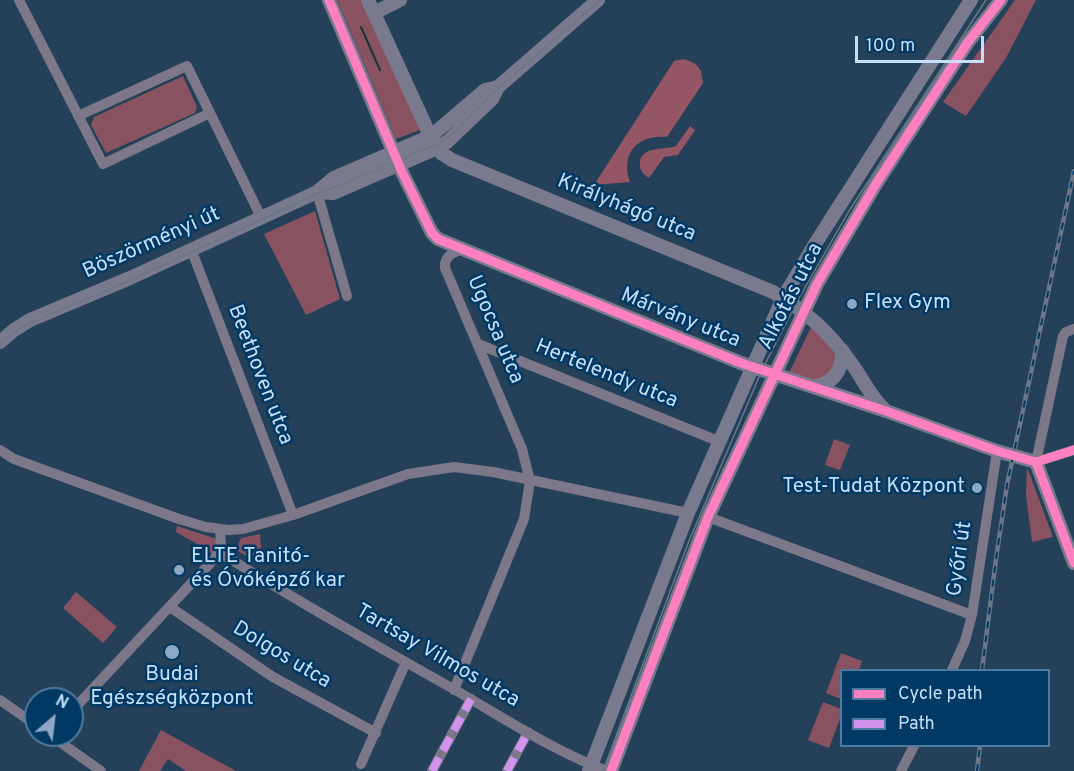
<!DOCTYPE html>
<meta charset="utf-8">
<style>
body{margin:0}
#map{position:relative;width:1074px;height:771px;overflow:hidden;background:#244159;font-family:Overpass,sans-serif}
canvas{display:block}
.legend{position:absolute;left:840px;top:669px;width:210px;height:78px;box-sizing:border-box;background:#003964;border:2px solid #4f7ba0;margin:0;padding:8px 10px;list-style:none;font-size:18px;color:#c5dffa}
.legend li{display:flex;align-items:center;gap:12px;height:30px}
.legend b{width:30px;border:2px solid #4f7ba0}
.north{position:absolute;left:24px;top:687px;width:60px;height:60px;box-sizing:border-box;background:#003964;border:2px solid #4f7ba0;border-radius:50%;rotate:28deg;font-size:16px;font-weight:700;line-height:24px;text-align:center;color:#c5dffa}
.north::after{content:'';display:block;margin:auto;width:21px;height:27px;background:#8da8c2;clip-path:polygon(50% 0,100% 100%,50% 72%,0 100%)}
.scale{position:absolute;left:855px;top:36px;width:129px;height:27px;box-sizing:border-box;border:3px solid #c5dffa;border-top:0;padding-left:8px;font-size:18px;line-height:21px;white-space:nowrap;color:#c5dffa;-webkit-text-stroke:4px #003964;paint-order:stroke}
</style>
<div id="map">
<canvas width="1074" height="771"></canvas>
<ul class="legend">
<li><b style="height:8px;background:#ff80c0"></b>Cycle path</li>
<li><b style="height:8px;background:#d193ec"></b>Path</li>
</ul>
<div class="north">N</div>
<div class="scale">100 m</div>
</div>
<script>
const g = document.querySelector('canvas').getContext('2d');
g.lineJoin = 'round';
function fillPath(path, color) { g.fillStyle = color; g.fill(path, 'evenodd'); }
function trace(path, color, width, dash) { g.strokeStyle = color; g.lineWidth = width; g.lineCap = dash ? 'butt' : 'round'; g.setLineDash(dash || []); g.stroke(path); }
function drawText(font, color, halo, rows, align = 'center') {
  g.font = font + ' Overpass,sans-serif'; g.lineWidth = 5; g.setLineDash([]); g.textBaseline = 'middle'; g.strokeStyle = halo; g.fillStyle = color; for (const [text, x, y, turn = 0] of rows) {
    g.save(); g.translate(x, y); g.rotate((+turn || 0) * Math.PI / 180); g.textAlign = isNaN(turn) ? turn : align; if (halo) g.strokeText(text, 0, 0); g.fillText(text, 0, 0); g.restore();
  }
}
fillPath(new Path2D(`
 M337 0H362L420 130 396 139Z
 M1015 0H1036L1006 58 966 116 943 102Z
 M183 76 197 107 195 113 106 153 91 125 94 117Z
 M315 211 340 299 306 315 264 234Z
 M812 325 833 350 836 357V367L818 382 788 375Z
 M834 439 850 445 840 470 825 465Z
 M1027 467 1053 537 1032 542 1026 495Z
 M177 526 217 539 213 555 206 549 176 532Z
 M260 534 261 549 255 561 236 550 241 538Z
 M76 592 117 627 103 643 63 608Z
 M841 653 862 661 859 670H842L841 699 826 693Z
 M823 702 841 709V716L829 748 808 740Z
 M161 730 236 771H186L168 759 160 771H139Z`), '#895261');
fillPath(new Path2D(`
 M684 59 696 64 701 71 703 83 667 137C637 134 620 154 630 182L594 185 674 61Z
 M690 126 695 130 678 155 664 157 649 178C643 174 639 170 640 161 643 146 665 150 676 146Z`), '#945565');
trace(new Path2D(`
 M361 27 380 70`), '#143736', 2);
trace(new Path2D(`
 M19 0 103 164 210 113
 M78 116 187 66 261 217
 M317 192 347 296
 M191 249 293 515
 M1074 329 1066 332 1063 336 1036 462 1074 450
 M478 344 718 441
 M0 450 14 459 179 519 206 527 228 530 243 529 293 515 408 474 454 467 493 472 688 513
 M708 517 972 615
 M219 552C297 601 377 646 457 691 505 719 554 751 607 771
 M170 607 273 677 376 733
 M952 670 965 641 972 615 997 451
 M454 690 524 519 530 481 522 449 445 268C444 255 454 252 464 249
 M0 700 36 725
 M72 711 215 558 221 545 220 529
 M50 735 101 771
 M361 764 406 662
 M432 771 471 699
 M507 771 528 732
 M901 771 914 746`), '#7c7889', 10);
trace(new Path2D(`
 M329 0 402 172 432 233 438 239 741 363 886 411 997 451 1036 462 1074 563
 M368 0 427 129 441 153 452 160 773 292C807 312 829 332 852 364 863 379 871 398 885 410
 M374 13 400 0
 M317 192 333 193 437 148 447 142 492 99 498 87 598 0
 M0 342 14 330 30 320 130 278 317 192 334 178 431 136 485 90 498 87
 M813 386C833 385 843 370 842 350
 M589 771 688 513 783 298 815 244 971 0
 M611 771 708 517 817 284 876 184 937 90 968 42 1001 0`), '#7a7a8f', 14);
trace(new Path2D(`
 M0 345 15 331 30 323 131 280 317 194 436 145 454 133 496 90 601 0
 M603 771 689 541 762 370 799 298 849 211 986 0`), '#6b7789', 1.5);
const rail = new Path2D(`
 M982 670 996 559 1007 485 1074 171
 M977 771 980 746`);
trace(rail, '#6b7789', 4.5);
trace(rail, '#003964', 2, [7]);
trace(new Path2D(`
 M432 771 471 699
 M507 771 528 732`), '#d193ec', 8, [15, 8]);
trace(new Path2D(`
 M329 0 402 172 432 233 438 239 741 363 886 411 997 451 1036 462 1074 450
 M1036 462 1074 563
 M611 771 708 517 817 284 876 184 937 90 968 42 1001 0`), '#ff80c0', 9);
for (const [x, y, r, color] of [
 [852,304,6,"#8da8c2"],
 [977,488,6,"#8da8c2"],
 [179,570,6,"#8da8c2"],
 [172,652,8,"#8da8c2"]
]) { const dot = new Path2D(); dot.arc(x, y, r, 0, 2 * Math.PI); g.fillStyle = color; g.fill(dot); trace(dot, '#003964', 2); }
drawText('21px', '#c5dffa', '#003964', [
 ["Királyhágó utca",626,209,22],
 ["Böszörményi út",152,244,-24],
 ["Alkotás utca",792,297,-63],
 ["Márvány utca",680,319,22],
 ["Ugocsa utca",494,330,67],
 ["Beethoven utca",259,375,69],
 ["Hertelendy utca",606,375,22],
 ["Győri út",961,559,-82],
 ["Dolgos utca",281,656,31],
 ["Tartsay Vilmos utca",437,657,30]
]);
drawText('21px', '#c5dffa', '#003964', [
 ["Flex Gym",864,304],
 ["Test-Tudat Központ",965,488,"right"],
 ["ELTE Tanitó-",191,558],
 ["és Óvóképző kar",191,582],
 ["Budai",172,676,"center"],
 ["Egészségközpont",172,700,"center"]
], 'left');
</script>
